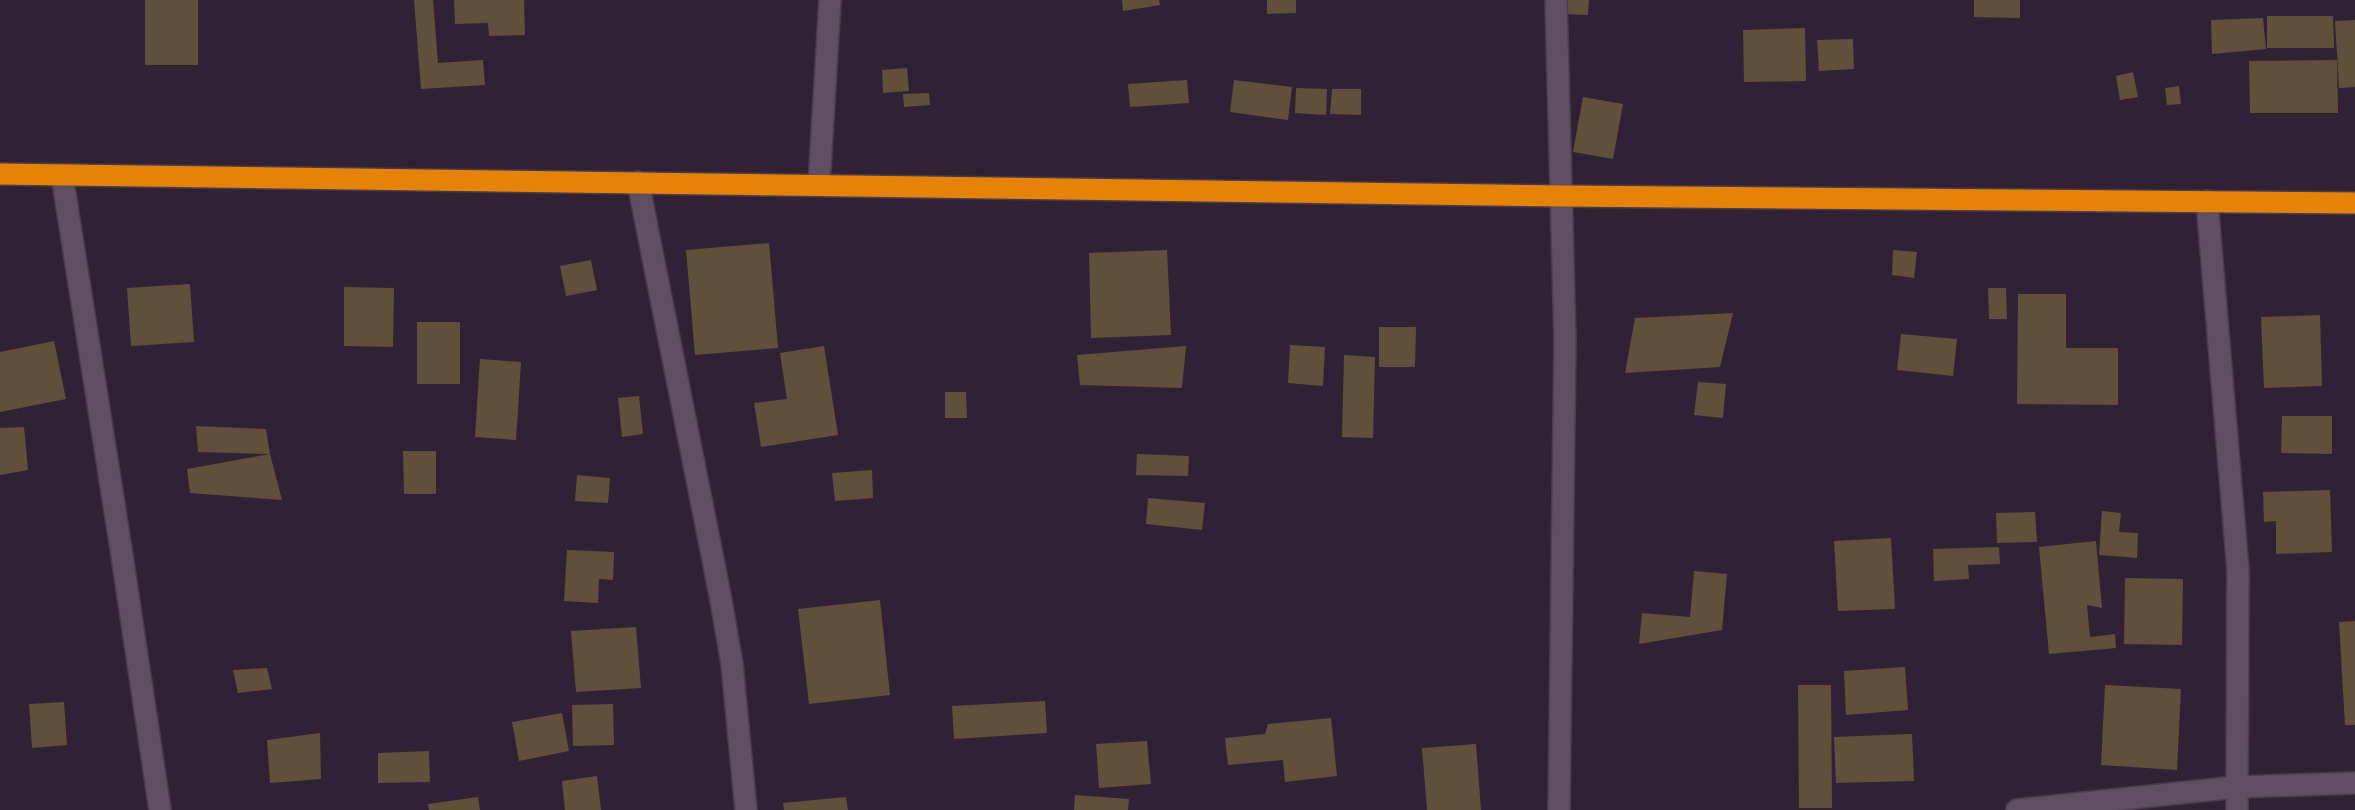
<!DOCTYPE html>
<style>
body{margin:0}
canvas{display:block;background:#312134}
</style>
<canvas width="2355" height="810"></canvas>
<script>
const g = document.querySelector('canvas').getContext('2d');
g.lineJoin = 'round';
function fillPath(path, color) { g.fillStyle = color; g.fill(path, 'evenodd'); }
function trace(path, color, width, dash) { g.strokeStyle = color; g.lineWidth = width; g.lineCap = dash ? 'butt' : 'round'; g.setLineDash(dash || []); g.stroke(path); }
fillPath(new Path2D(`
 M145 0H198V65H145Z
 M414 0H433L438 63 483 60 485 85 421 89Z
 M454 0H524L525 35 489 36 488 23 455 24Z
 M1122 0H1159L1160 5 1123 11Z
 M1267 0H1296V13L1267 14Z
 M1566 0H1589L1588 15 1566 14Z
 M1974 0H2020V18L1974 17Z
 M2267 16H2333L2334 48H2267Z
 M2263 18 2266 49 2212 54 2211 20Z
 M2355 20V87L2339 88 2335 21Z
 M1805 28 1806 81 1744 82 1743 30Z
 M1853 39 1854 69 1819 71 1817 40Z
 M2337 60 2338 113H2250L2249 61Z
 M907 68 909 91 883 93 882 70Z
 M2133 72 2138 97 2120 100 2116 76Z
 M1187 80 1189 103 1130 107 1128 84Z
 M1234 80 1292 87 1288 120 1230 112Z
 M2179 86 2181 104 2167 105 2165 88Z
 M1296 88 1327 89 1326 115 1295 113Z
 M1332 89H1361V115L1330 114Z
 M929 93 930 105 904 107 903 94Z
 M1583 97 1623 104 1613 159 1573 152Z
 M769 243 778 348 695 355 686 250Z
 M1167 250 1171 335 1091 338 1089 253Z
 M1893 250 1917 252 1914 278 1892 275Z
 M591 260 597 290 566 296 560 266Z
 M190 284 194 342 131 346 127 288Z
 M344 287 394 288 393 347 344 346Z
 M1988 288H2006L2007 319H1989Z
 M2018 294H2066V348H2118V405L2017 404Z
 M1733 313 1720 367 1625 373 1635 318Z
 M2320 315 2322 386 2264 388 2261 317Z
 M417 322H460V384H417Z
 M1379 327H1416L1415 367H1379Z
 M1901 334 1957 339 1953 376 1897 370Z
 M54 341 66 399 0 412V352Z
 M1290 345 1325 347 1323 386 1288 383Z
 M824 346 838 435 761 447 754 403 787 399 780 353Z
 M1186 346 1182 388 1080 385 1077 355Z
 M1344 355 1375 357 1373 438 1342 437Z
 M480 359 521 362 516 440 475 437Z
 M1698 382 1726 384 1723 418 1694 415Z
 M945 392H966L967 418H945Z
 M639 396 643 434 622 437 618 398Z
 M2282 416H2332V454L2281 453Z
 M196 426 266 429 270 454 198 452Z
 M24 427 28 470 0 475V428Z
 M403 451H436V494H404Z
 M270 454 282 500 190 493 187 469Z
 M1137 454 1189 456 1188 476 1136 475Z
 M872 470 873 498 835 501 832 473Z
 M577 475 610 478 608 503 575 501Z
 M2330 490 2332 552 2276 554V521L2264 522 2263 492Z
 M1148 498 1205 503 1202 530 1146 524Z
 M2102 511 2121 513 2119 532 2138 533 2137 558 2099 555Z
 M2035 512 2037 542 1997 543 1996 513Z
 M1891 538 1895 609 1838 611 1834 541Z
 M2096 541 2102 608 2087 605 2090 637 2115 634 2116 648 2049 654 2039 547Z
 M1999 547 2000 564 1968 565 1969 579 1934 581 1933 549Z
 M567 550 614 552 613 580 599 579 598 603 564 601Z
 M1694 571 1727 574 1722 630 1639 644 1642 613 1690 617Z
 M2125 578 2183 579 2182 645 2124 644Z
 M880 600 890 695 809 704 798 609Z
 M2355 621V725H2345L2339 622Z
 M636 627 641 688 576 692 571 631Z
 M1905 667 1908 710 1846 715 1844 671Z
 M267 668 272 689 238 693 233 670Z
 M1798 685H1831L1832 808H1799Z
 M2105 685 2181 689 2177 770 2101 765Z
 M1045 701 1047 733 954 739 952 706Z
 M64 702 67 745 32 748 29 704Z
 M613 704 614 745 573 746 572 705Z
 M562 713 569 751 519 761 512 722Z
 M1331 718 1337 776 1285 782 1283 760 1228 765 1225 738 1265 734 1268 724Z
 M320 733 321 779 270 783 267 740Z
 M1912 734 1914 781 1836 783 1834 737Z
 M1147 741 1151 784 1099 788 1096 744Z
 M1476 744 1481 810H1427L1422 748Z
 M429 751 430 782 378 783V753Z
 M597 776 601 810H565L562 781Z
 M1075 795 1129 799 1128 810H1074Z
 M478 797 480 810H429L428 804Z
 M846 797 848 810H784L783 803Z`), '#604f3a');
const minor = new Path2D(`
 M1556 0 1565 340 1559 810
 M62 175 121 549 160 810
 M638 182 720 595 732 664 746 810
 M819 185 830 0
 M2207 201 2238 571 2237 810
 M2017 810 2237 787 2355 783`);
const highway = new Path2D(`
 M0 174 1562 196 2355 203`);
trace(minor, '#4a3c4c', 24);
trace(highway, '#4a3c4c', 24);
trace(minor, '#604e63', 21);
trace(highway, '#e48308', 21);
</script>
